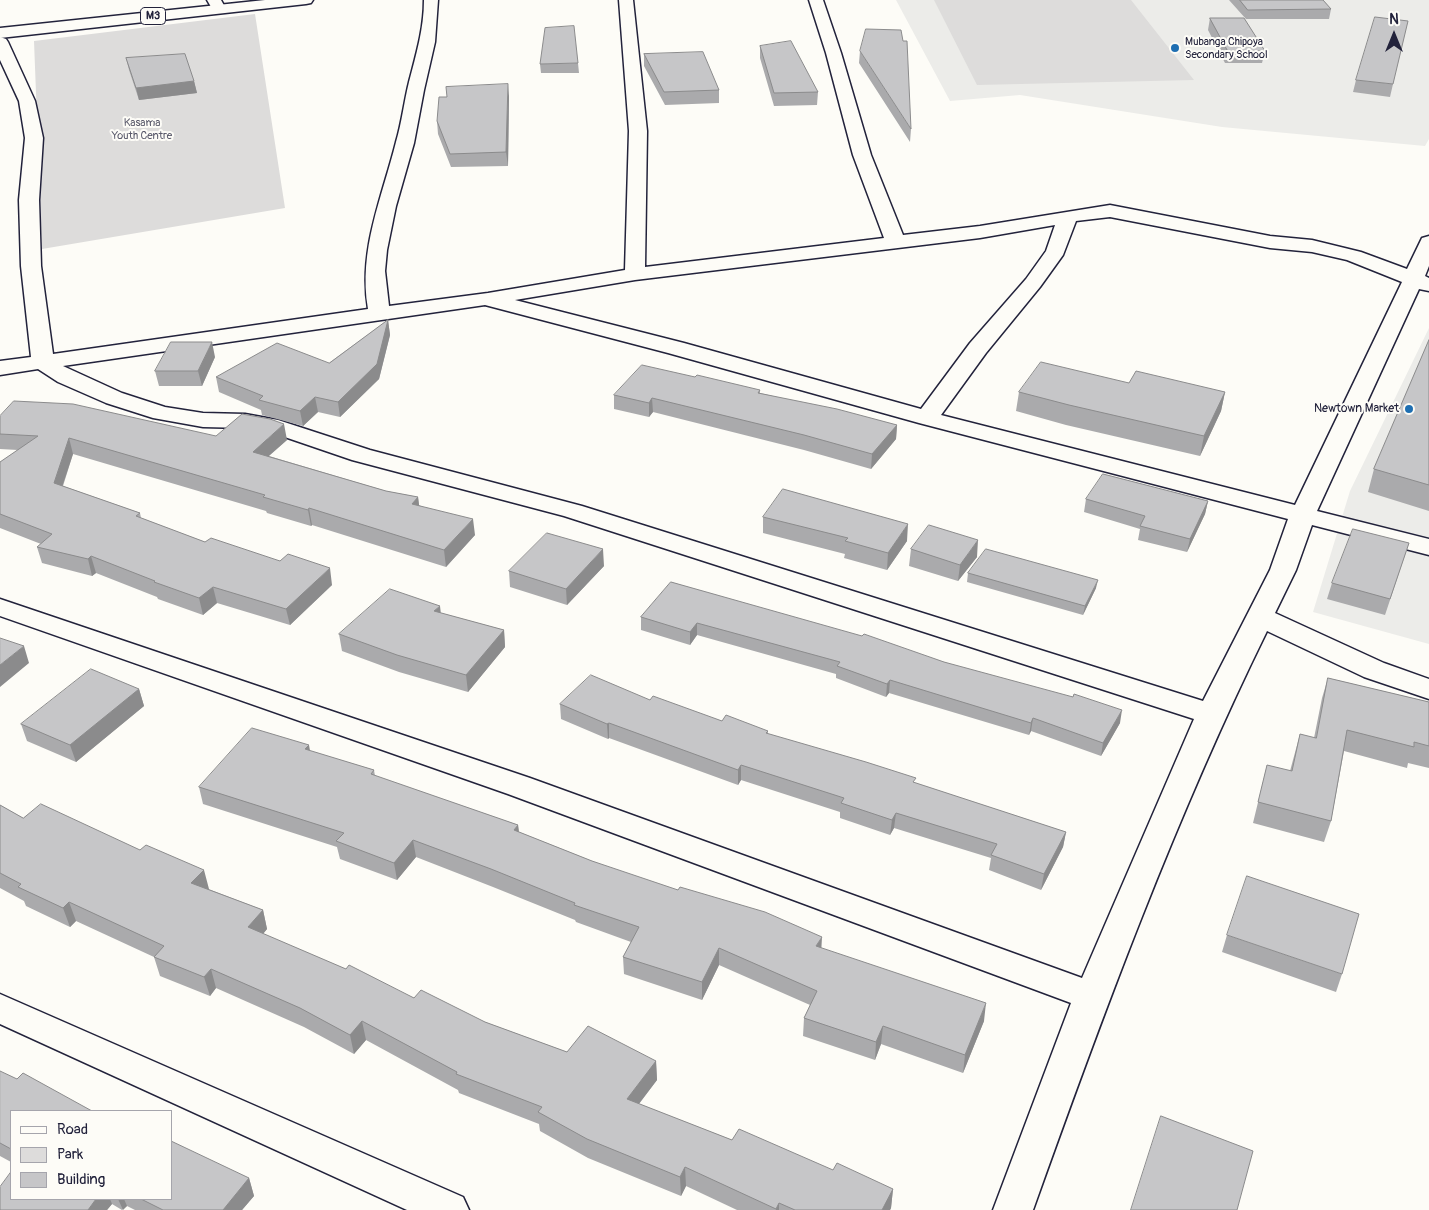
<!DOCTYPE html>
<style>
body{margin:0}
#map{position:relative;width:1429px;height:1210px;overflow:hidden;background:#fdfcf7;font-family:Pangolin,sans-serif}
canvas{display:block}
.legend{position:absolute;left:10px;top:1110px;width:162px;height:90px;box-sizing:border-box;background:#fdfcf7;border:1px solid #a5a5ac;margin:0;padding:6px 9px;list-style:none;font-size:15px;color:#22223b}
.legend li{display:flex;align-items:center;gap:10px;height:25px}
.legend b{width:25px;border:1px solid #a5a5ac}
.north{position:absolute;left:1369px;top:10px;width:50px;height:50px;-webkit-text-stroke:4px #fdfcf7;paint-order:stroke;rotate:0deg;font-size:14px;font-weight:700;line-height:20px;text-align:center;color:#22223b}
.north::after{content:'';display:block;margin:auto;width:18px;height:22px;background:#22223b;clip-path:polygon(50% 0,100% 100%,50% 72%,0 100%)}
</style>
<div id="map">
<canvas width="1429" height="1210"></canvas>
<ul class="legend">
<li><b style="height:6px;background:#fdfcf7"></b>Road</li>
<li><b style="height:14px;background:#dddcdb"></b>Park</li>
<li><b style="height:14px;background:#c6c6c8"></b>Building</li>
</ul>
<div class="north">N</div>
</div>
<script>
const g = document.querySelector('canvas').getContext('2d');
g.lineJoin = 'round';
function fillPath(path, color) { g.fillStyle = color; g.fill(path, 'evenodd'); }
function trace(path, color, width, dash) { g.strokeStyle = color; g.lineWidth = width; g.lineCap = dash ? 'butt' : 'round'; g.setLineDash(dash || []); g.stroke(path); }
function drawText(font, color, halo, rows, align = 'center') {
  g.font = font + ' Pangolin,sans-serif'; g.lineWidth = 4; g.setLineDash([]); g.textBaseline = 'middle'; g.strokeStyle = halo; g.fillStyle = color; for (const [text, x, y, turn = 0] of rows) {
    g.save(); g.translate(x, y); g.rotate((+turn || 0) * Math.PI / 180); g.textAlign = isNaN(turn) ? turn : align; if (halo) g.strokeText(text, 0, 0); g.fillText(text, 0, 0); g.restore();
  }
}
fillPath(new Path2D(`
 M896 0H1429V139L1425 146 1222 127 1020 95 950 101Z
 M1429 328V644L1313 612 1350 491Z`), '#ecece9');
fillPath(new Path2D(`
 M934 0H1131L1194 80 977 85Z
 M255 14 285 208 42 249 34 41Z`), '#dddcdb');
const minor = new Path2D(`
 M207 0H221L226 9 224 12H214Z
 M424 0H438L435 42 424 90 414 143 396 206 387 250 385 271 389 306 488 293 625 270 629 131 619 0H633L647 131 645 267 884 238 853 155 826 53 809 0H823L841 53 871 155 903 235 980 226 1110 205 1270 236 1312 240 1361 252 1407 269 1422 238 1429 236V266L1425 276 1429 278V291L1419 289 1317 511 1429 539V555L1312 525 1296 570 1275 613 1384 663 1429 679V699L1364 677 1267 631C1175 818 1103 1014 1033 1210H993L1071 1003 508 794 0 616V599L530 778 1082 978 1194 719 564 516 352 460 273 433 245 428 203 427 153 418 106 403 58 382 38 369 0 375V361L31 357 21 266 19 200 25 138 19 101 0 60V37L6 39 8 42 35 101 43 138 39 200 41 266 53 354 368 309C358 250 382 198 396 142 402 122 404 102 409 82 416 55 424 29 424 0ZM1110 217 1270 248 1312 252 1347 260 1402 282 1295 505 941 415 986 353 1040 287 1063 255 1076 221ZM1055 225 1046 251 1026 279 970 343 921 409 684 343 515 300 635 280 980 238ZM485 305 668 353 919 423 1288 519 1270 570 1203 701 582 506 370 450 278 420 245 414 203 413 165 407 122 393 63 366Z
 M0 994 463 1197 469 1210H407L0 1024Z`);
const major = new Path2D(`
 M265 0H313L311 3 306 4 0 38V28Z`);
trace(minor, '#22223b', 3);
trace(major, '#22223b', 3);
fillPath(minor, '#fdfcf7');
fillPath(major, '#fdfcf7');
fillPath(new Path2D(`
 M1229 0H1323L1331 9 1329 19H1246Z
 M1210 18 1265 51 1262 63H1225L1208 30Z
 M760 46 818 92 817 105 774 106 760 58Z
 M860 51 911 129 910 142 859 63Z
 M644 54 719 90V103L665 105 644 66Z
 M126 58 194 81 197 93 139 100 129 70Z
 M578 63 579 73H541L540 64Z
 M1356 80 1393 84 1390 97 1353 92Z
 M509 96 508 166 451 167 438 134 437 121Z
 M388 320 390 335 379 379 340 417 318 412 303 426 262 415 261 410 219 392 216 377 329 363Z
 M1429 340V511L1368 492 1374 469Z
 M215 357 202 386H159L155 371Z
 M1129 383 1225 392 1221 411 1200 456 1066 425 1016 411 1019 392Z
 M760 390V393L897 425 896 439 871 469 804 450 653 412 649 417 614 409V395Z
 M0 416 216 436 287 440 269 456 386 491 418 497 419 505 475 535 446 567 312 525 311 526 267 513 266 511 73 454 63 486 140 513 141 518 205 542 332 585 290 625 217 603 203 615 158 599 157 597 96 573 92 576 42 563 37 547 41 544 0 528V462L18 450 0 449Z
 M1086 499 1208 501 1205 514 1187 552 1138 540 1140 529 1084 512Z
 M763 517 907 541 887 570 844 558 845 554 763 533Z
 M1409 543 1385 615 1327 599 1332 583Z
 M911 549 977 557 958 581 909 566Z
 M604 566 567 605 510 587 509 571Z
 M968 573 1096 588 1083 615 967 582Z
 M671 582 944 662 1120 723 1101 756 1031 731 1029 735 889 693 886 697 836 678V674L697 635 690 645 641 630V617Z
 M441 613 504 630 505 647 468 692 399 672 342 651 339 634Z
 M1328 678 1429 702V768L1408 763 1407 768 1344 751 1331 821 1324 842 1253 823 1267 765 1290 771 1300 734 1314 738 1322 698Z
 M139 689 144 706 76 762 27 741 21 724Z
 M650 700 722 721 768 731V734L915 783 1066 832 1063 847 1041 890 989 870 991 858 894 828 890 835 840 818V812L741 780 738 785 609 738 608 739 561 719 560 704Z
 M310 751 374 770 375 776 518 825 519 832 592 861 821 948 984 1021 963 1073 881 1044 875 1060 803 1036 804 1018 810 1005 719 965 702 1000 624 974 623 957 631 942 576 922 575 920 493 887 416 857 397 880 340 859 337 847 203 804 199 787Z
 M0 805 23 818 263 910 267 929 263 934 414 998 485 1022 567 1052 656 1061 657 1080 639 1104 732 1140 893 1189 891 1208 890 1210H737L686 1186 681 1196 588 1158 540 1131 539 1124 459 1093 458 1090 366 1040 354 1054 304 1027 216 988 210 996 160 976 154 957 76 921 70 927 26 906 24 901 0 888Z
 M1227 935 1342 974 1336 992 1222 952Z
 M0 1071 11 1111V1162L0 1156Z
 M249 1178 254 1196 242 1210H135L127 1206 122 1210 112 1204 107 1210H0L11 1199H171Z`), '#aaaaac');
fillPath(new Path2D(`
 M194 81 197 93 139 100 136 88Z
 M508 84 509 96 508 166 506 152Z
 M388 320 390 335 379 379 340 417 338 402Z
 M212 342 215 357 202 386 198 371Z
 M1225 392 1221 411 1200 456 1204 436Z
 M315 397 318 412 303 426 300 411Z
 M652 398 653 412 649 417V403Z
 M284 424 287 440 256 467 253 452Z
 M897 425 896 439 871 469 872 454Z
 M69 438 73 454 58 499 54 483Z
 M418 497 420 513 412 504Z
 M1208 501 1205 514 1187 552 1190 539Z
 M309 508 312 525 311 526 308 510Z
 M473 519 475 535 446 567 444 550Z
 M908 524 907 541 887 570 888 553Z
 M978 540 977 557 958 581 960 565Z
 M603 549 604 566 567 605 566 589Z
 M91 556 96 573 92 576 88 559Z
 M330 568 332 585 290 625 286 609Z
 M1098 580 1096 588 1083 615 1085 606Z
 M213 587 217 603 203 615 199 598Z
 M440 606 442 623 434 611Z
 M697 623V635L690 645V632Z
 M504 630 505 647 468 692 466 675Z
 M24 646 29 663 0 687V665Z
 M890 680 889 693 886 697 887 684Z
 M139 689 144 706 76 762 70 745Z
 M1122 710 1120 723 1101 756 1103 743Z
 M1033 718 1031 731 1029 735 1031 723Z
 M609 723V738L608 739 607 724Z
 M309 745 312 762 305 749Z
 M741 765V780L738 785V770Z
 M896 813 894 828 890 835 892 820Z
 M518 825 520 842 514 830Z
 M1066 832 1063 847 1041 890 1044 874Z
 M413 840 416 857 397 880 394 863Z
 M204 870 209 889 196 902 191 883Z
 M69 902 76 921 70 927 63 908Z
 M263 910 267 929 253 946 248 927Z
 M822 937 821 955 816 946Z
 M719 948V965L702 1000V982Z
 M211 969 216 988 210 996 204 977Z
 M986 1003 984 1021 963 1073 965 1055Z
 M362 1021 366 1040 354 1054 350 1035Z
 M883 1026 881 1044 875 1060 876 1042Z
 M656 1061 657 1080 628 1118 627 1099Z
 M685 1167 686 1186 681 1196 680 1177Z
 M249 1178 254 1196 242 1210H223Z
 M893 1189 891 1208 890 1210H882Z
 M96 1199H110L112 1204 107 1210H88Z
 M118 1199H124L127 1206 123 1210Z
 M779 1203V1210H776V1209Z`), '#8b8b8c');
const building = new Path2D(`
 M1240 0H1323L1331 9 1248 10Z
 M1375 17 1408 21 1393 84 1356 80Z
 M1210 18H1244L1265 51H1228Z
 M574 26 578 63 540 64 545 28Z
 M866 29 901 30 903 41H907L911 129 860 51Z
 M791 41 818 92 774 93 760 46Z
 M703 52 719 90 664 92 644 54Z
 M185 54 194 81 136 88 126 58Z
 M508 84 506 152 450 154 437 121 439 97H447L446 87Z
 M388 320 377 364 338 402 315 397 300 411 259 400 263 396 216 377 277 343 329 363Z
 M1429 340V485L1374 469Z
 M171 342H212L198 371H155Z
 M1041 362 1129 383 1136 371 1225 392 1204 436 1069 405 1019 392Z
 M642 365 695 377 697 375 760 390 758 393 837 409 897 425 872 454 804 435 652 398 649 403 614 395Z
 M14 401 73 404 216 436 242 414 270 419 284 424 253 452 386 491 418 497 412 504 473 519 444 550 309 508 308 510 263 497 265 495 69 438 54 483 140 513 136 516 205 542 211 538 280 561 288 554 330 568 286 609 213 587 199 598 154 582 155 581 91 556 88 559 37 547 52 534 0 514V462L38 436 0 434V416Z
 M1103 474 1208 501 1190 539 1140 526 1145 516 1086 499Z
 M783 489 908 524 888 553 845 541 848 538 763 517Z
 M929 525 978 540 960 565 911 549Z
 M1353 529 1409 543 1390 599 1332 583Z
 M547 533 603 549 566 589 509 571Z
 M986 549 1098 580 1085 606 968 573Z
 M671 582 862 636 864 634 944 662 1073 697 1074 694 1122 710 1103 743 1033 718 1031 723 890 680 887 684 837 666 840 662 697 623 690 632 641 617Z
 M390 589 440 606 434 611 504 630 466 675 397 655 339 634Z
 M0 638 24 646 0 665Z
 M91 669 139 689 70 745 21 724Z
 M591 675 650 700 653 696 722 721 726 715 768 731 766 733 866 762 916 778 913 782 1066 832 1044 874 991 855 997 844 896 813 892 820 841 803 844 798 741 765 738 770 609 723 607 724 560 704Z
 M1328 678 1429 702V746L1414 742V747L1347 730 1331 821 1258 802 1267 765 1292 771 1300 734 1316 738Z
 M252 728 309 745 305 749 374 770 371 774 518 825 514 830 592 861 678 890 680 887 765 912 822 937 816 946 986 1003 965 1055 883 1026 876 1042 804 1018 817 991 719 948 702 982 623 957 639 927 574 905 575 903 491 869 413 840 394 863 336 841 344 833 199 787Z
 M41 804 140 850 146 845 204 870 191 883 263 910 248 927 346 969 349 965 414 998 421 990 485 1022 567 1052 588 1026 656 1061 627 1099 732 1140 739 1129 833 1170 837 1163 893 1189 882 1210H795L779 1203 776 1209 685 1167 680 1177 587 1139 538 1112 542 1107 456 1074 457 1072 362 1021 350 1035 300 1008 211 969 204 977 154 957 164 946 69 902 63 908 18 887 21 884 0 873V805L23 818Z
 M1247 876 1359 914 1342 974 1227 935Z
 M0 1071 17 1079 23 1073 92 1111H11V1149L0 1143Z
 M1161 1116 1253 1151 1237 1210H1131Z
 M171 1141 249 1178 223 1210H163L141 1199H171Z
 M11 1172V1199H96L88 1210H0V1187Z`);
fillPath(building, '#c6c6c8');
trace(building, '#8b8b8c', 1);
for (const [x, y, r, color] of [
 [1175,48,5,"#1f6fb2"],
 [1409,409,5,"#1f6fb2"]
]) { const dot = new Path2D(); dot.arc(x, y, r, 0, 2 * Math.PI); g.fillStyle = color; g.fill(dot); trace(dot, '#fdfcf7', 2); }
for (const [x, y, w] of [
 [153,16,25]
]) { const box = new Path2D(); box.roundRect(x - w / 2, y - 8.5, w, 17, 4); g.fillStyle = '#fdfcf7'; g.fill(box); trace(box, '#22223b', 1); }
drawText('bold 11px', '#22223b', null, [
 ["M3",153,16]
]);
drawText('11px', '#22223b', '#fdfcf7', [
 ["Mubanga Chipoya",1185,42],
 ["Secondary School",1185,55]
], 'left');
drawText('11px', '#5a5a6b', '#fdfcf7', [
 ["Kasama",142,123],
 ["Youth Centre",142,136]
]);
drawText('12px', '#22223b', '#fdfcf7', [
 ["Newtown Market",1399,409]
], 'right');
</script>
